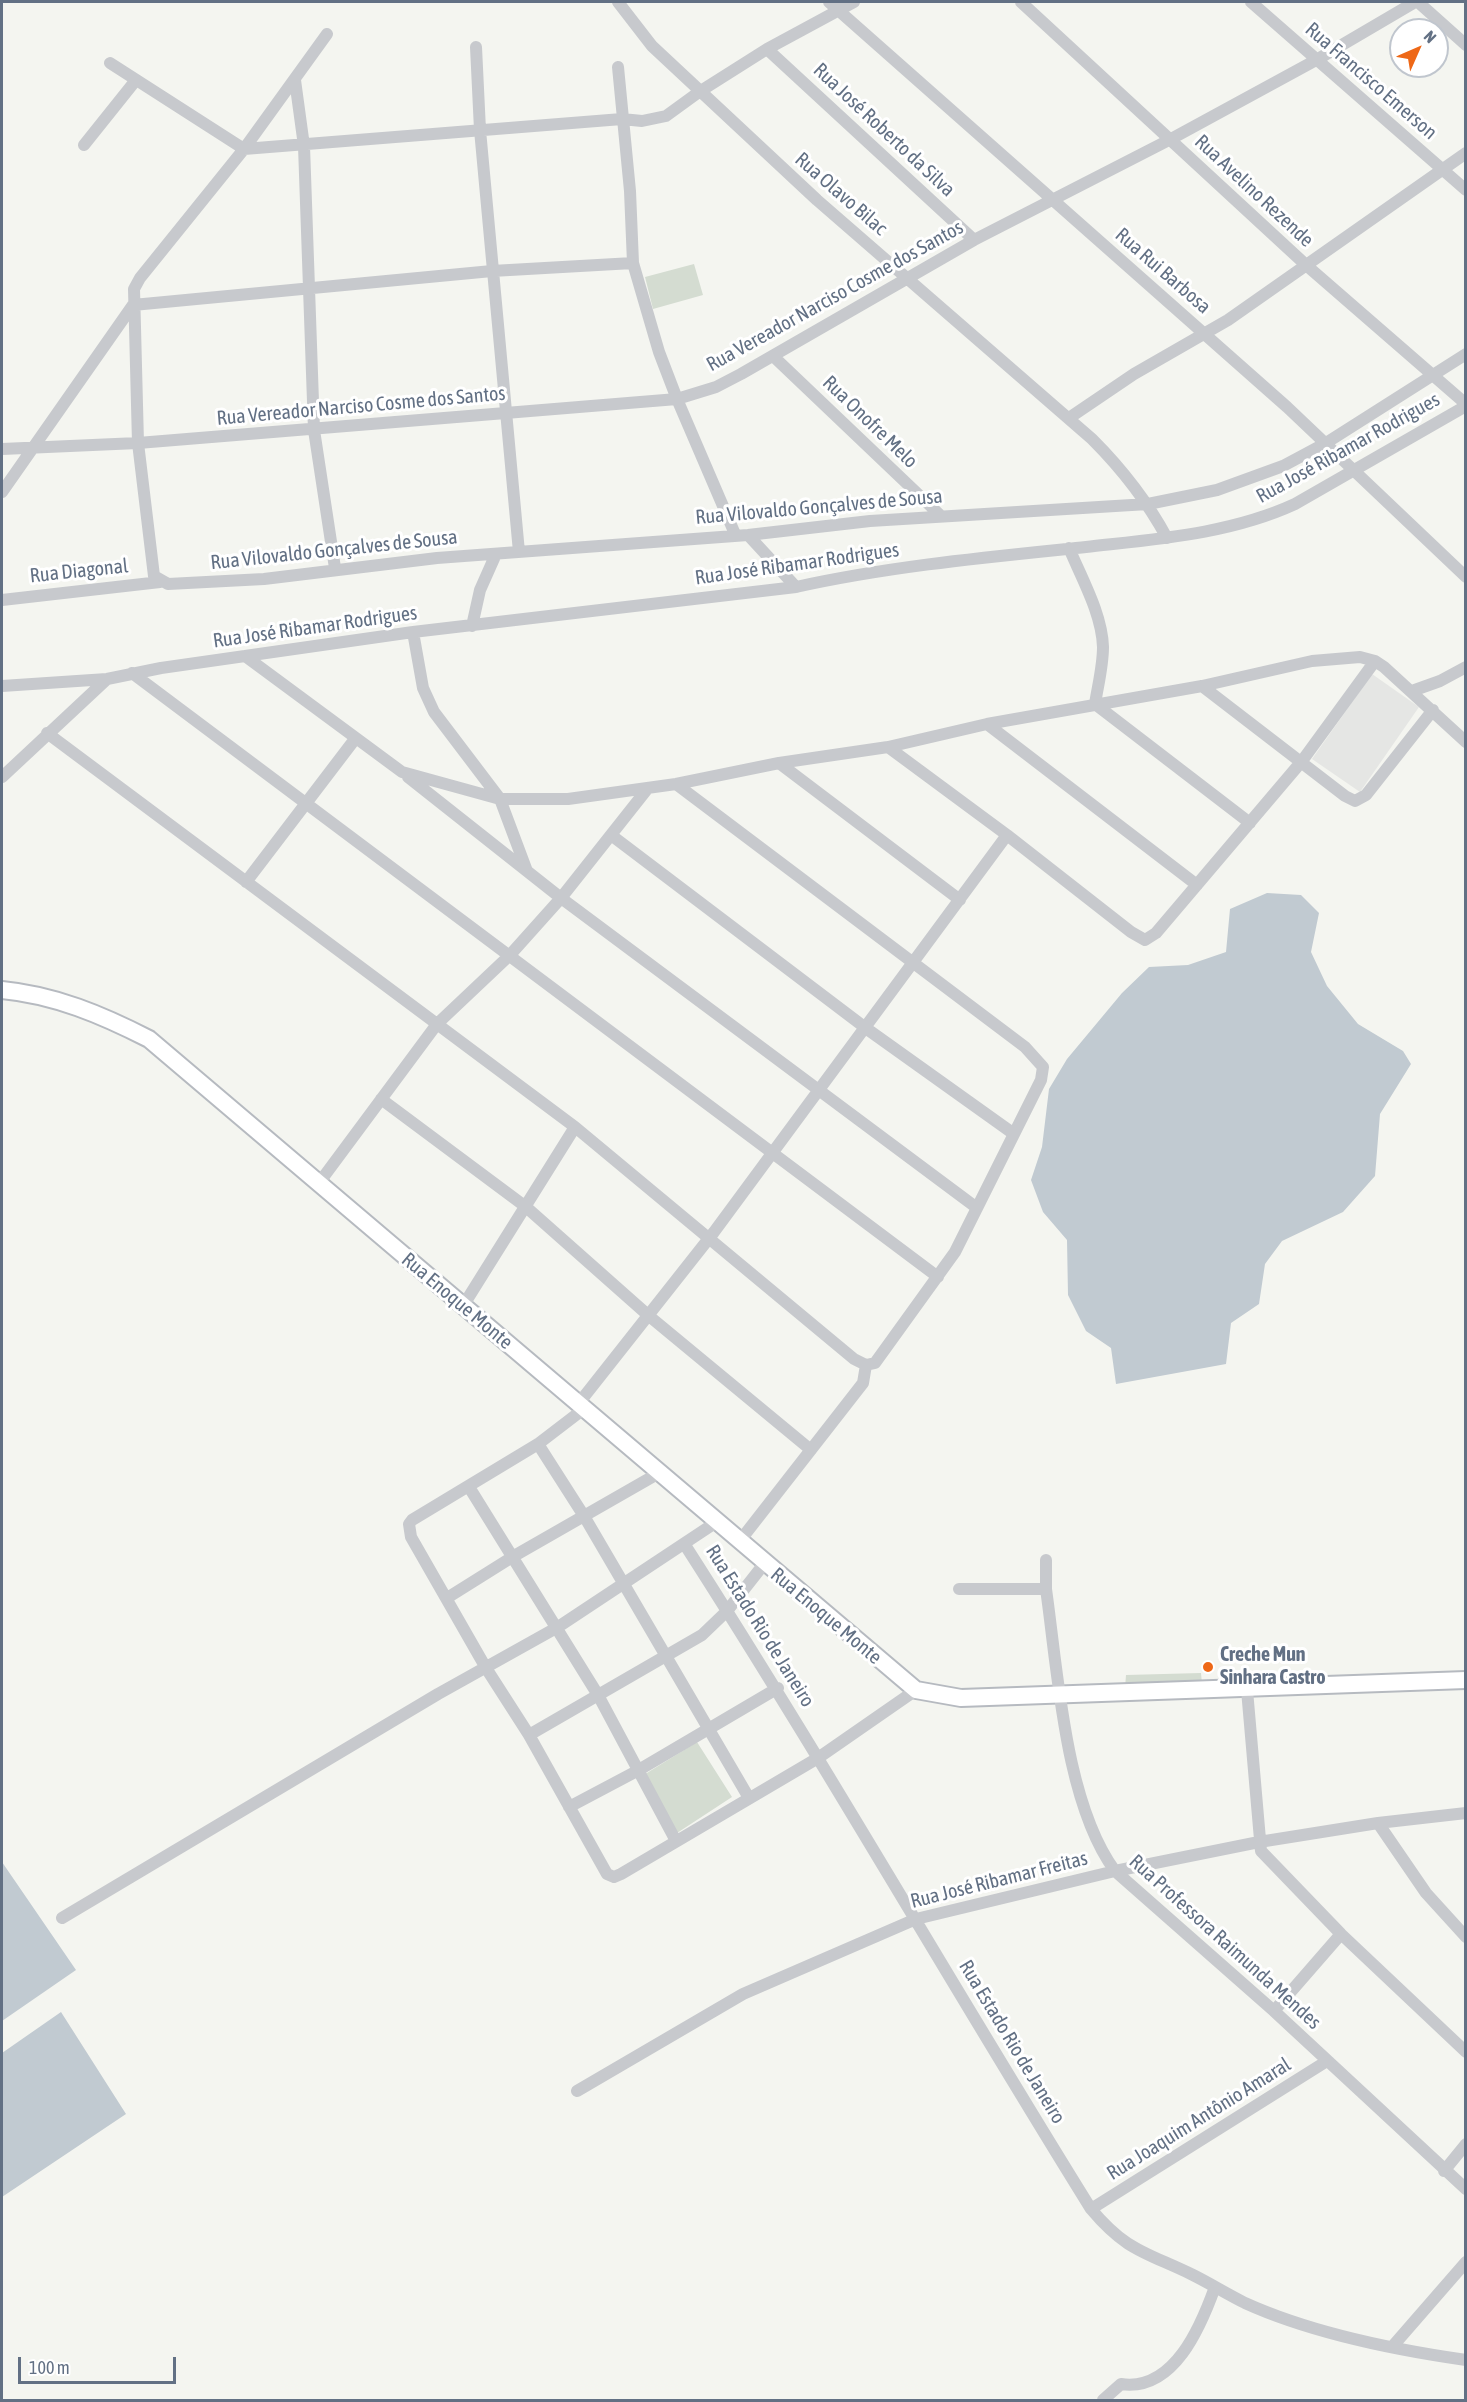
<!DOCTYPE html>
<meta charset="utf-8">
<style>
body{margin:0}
#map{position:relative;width:1467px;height:2402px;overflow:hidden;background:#f4f5f0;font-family:"Asap Condensed",sans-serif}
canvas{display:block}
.frame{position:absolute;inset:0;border:3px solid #627084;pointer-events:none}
.north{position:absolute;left:1389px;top:18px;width:60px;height:60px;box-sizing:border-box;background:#fff;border:2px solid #c0c6ce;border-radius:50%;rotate:45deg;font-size:16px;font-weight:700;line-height:24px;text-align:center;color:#627084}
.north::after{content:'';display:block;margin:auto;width:21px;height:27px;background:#ee6817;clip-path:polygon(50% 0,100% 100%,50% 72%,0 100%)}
.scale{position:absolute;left:18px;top:2357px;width:158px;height:27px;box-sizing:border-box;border:3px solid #627084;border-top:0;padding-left:8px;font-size:18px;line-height:21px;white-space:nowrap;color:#627084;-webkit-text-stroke:4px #fff;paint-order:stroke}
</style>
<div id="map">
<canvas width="1467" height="2402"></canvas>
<div class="frame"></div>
<div class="north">N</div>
<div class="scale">100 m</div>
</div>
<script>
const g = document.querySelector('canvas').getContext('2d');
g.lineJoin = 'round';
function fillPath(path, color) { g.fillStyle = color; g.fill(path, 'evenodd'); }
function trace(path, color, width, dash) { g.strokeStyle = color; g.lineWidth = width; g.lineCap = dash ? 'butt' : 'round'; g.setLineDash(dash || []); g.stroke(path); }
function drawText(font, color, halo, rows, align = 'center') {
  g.font = font + ' "Asap Condensed",sans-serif'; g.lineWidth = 6; g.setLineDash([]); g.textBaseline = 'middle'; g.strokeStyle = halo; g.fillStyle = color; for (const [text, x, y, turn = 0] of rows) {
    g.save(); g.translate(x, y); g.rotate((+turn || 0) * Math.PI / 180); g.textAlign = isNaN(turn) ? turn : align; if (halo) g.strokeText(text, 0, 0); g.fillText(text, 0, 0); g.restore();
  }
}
fillPath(new Path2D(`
 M1372 674 1419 707 1360 792 1312 759Z`), '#e5e6e4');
fillPath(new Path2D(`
 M694 264 703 295 653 309 645 277Z
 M1201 1673 1202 1684 1125 1688 1126 1675Z
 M697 1742 732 1797 677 1833 642 1776Z`), '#d4dcd1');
fillPath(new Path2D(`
 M1267 893 1301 895 1319 913 1311 952 1327 986 1358 1024 1403 1051 1411 1064 1380 1114 1375 1176 1343 1212 1282 1241 1265 1264 1259 1304 1231 1323 1226 1364 1116 1384 1111 1348 1086 1331 1068 1295 1067 1240 1043 1212 1031 1180 1042 1147 1049 1089 1067 1059 1122 993 1149 967 1188 965 1226 952 1230 909Z
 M2 1862 76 1970 2 2021Z
 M61 2012 126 2114 2 2197V2053Z`), '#c1cad1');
const secondary = new Path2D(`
 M2 990C55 995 102 1015 149 1039L916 1690 961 1698 1466 1680`);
trace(secondary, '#b6bac0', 20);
trace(new Path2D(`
 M618 2 652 46 817 200 1092 439C1122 469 1147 501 1167 538
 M829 2 1287 407 1466 577
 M1021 2 1306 265 1466 404
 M1251 2 1466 190
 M1418 2 1466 45
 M327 34 244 149 140 278 134 289 138 443 154 576 168 584 264 579 437 558 748 535 870 521 1148 504 1217 490 1283 466 1326 443 1466 354
 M476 47 480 130 519 552
 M767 49 974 240
 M110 63 244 149 622 119 642 121 666 116 699 92 767 49 854 2
 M618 67 630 191 633 263 659 352 677 399 735 534
 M295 80 304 146 314 430 335 568
 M84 145 136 80
 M773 356 941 516
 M1069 418 1134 374 1228 320 1466 153
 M2 449 138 443 677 399 716 387 741 374 974 240 1171 139 1318 59 1415 2
 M2 492 133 305 492 271 633 263
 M748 535 796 587
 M1069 548C1082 579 1102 614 1103 647 1103 666 1098 685 1095 704
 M2 600 160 582
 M472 626 480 590 496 554
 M413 632 423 688 434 712 500 799 527 871
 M245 656 402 772 500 799H568L676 784 779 763 888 747 987 724 1202 686 1312 661 1360 657 1375 661 1384 667 1466 742
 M132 673 938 1277
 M2 686 107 679 161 668 413 632 796 587C891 566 989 557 1086 547 1156 539 1230 534 1295 504L1466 406
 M1202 686 1345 796 1355 801 1366 795 1433 710
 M1412 691 1440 681 1466 667
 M1095 704 1250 823
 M987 724 1197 885
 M47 733 575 1127 854 1359 866 1365 875 1363 955 1252 1041 1080 1043 1067 1025 1047 676 784
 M888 747 1007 835 1131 932 1145 940 1156 933 1302 761 1375 661
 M779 763 960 900
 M2 777 107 679
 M408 777 561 898 977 1208
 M611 835 867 1029 1014 1134
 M246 882 355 739
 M381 1099 526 1207 649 1316 811 1450
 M319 1183 437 1024 510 955 561 898 648 788
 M463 1306 575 1127
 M579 1403 714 1232 1007 835
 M585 1408 538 1444 412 1520 409 1524 411 1537 486 1668 529 1735 607 1874 614 1877 621 1874 818 1758 916 1690
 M538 1444 584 1516 749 1798
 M469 1487 598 1695 676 1841
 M739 1542 863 1383 866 1365
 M685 1545C825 1763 954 1989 1091 2209 1127 2252 1146 2252 1193 2275 1211 2284 1227 2294 1245 2303 1309 2332 1396 2350 1466 2360
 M1046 1560V1589C1058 1673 1065 1803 1115 1871L1274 2011 1466 2189
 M959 1589H1046
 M447 1598 514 1556 659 1473
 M1247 1690 1261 1851 1341 1934 1466 2052
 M529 1735 702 1635 727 1611 764 1564
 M569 1807 637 1771 778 1688
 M1378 1823 1426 1893 1466 1937
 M62 1918 438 1694 558 1627 718 1521
 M1274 2011 1341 1934
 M577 2091 743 1994 916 1919 1115 1871 1259 1842 1378 1823 1466 1813
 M1444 2171 1466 2144
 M1091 2209 1327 2061
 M1392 2347 1466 2262
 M1103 2400 1121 2384C1174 2392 1201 2326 1215 2287`), '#c7c9cd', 12);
trace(secondary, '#fff', 16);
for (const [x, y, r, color] of [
 [1208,1667,6,"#ee6817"]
]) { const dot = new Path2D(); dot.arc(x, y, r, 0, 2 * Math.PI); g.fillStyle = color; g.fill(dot); trace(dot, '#fff', 2); }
drawText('20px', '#627084', '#fff', [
 ["Rua Francisco Emerson",1371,81,41],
 ["Rua José Roberto da Silva",884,130,43],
 ["Rua Avelino Rezende",1254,191,43],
 ["Rua Olavo Bilac",841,194,41],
 ["Rua Rui Barbosa",1163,271,41],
 ["Rua Vereador Narciso Cosme dos Santos",835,296,-29],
 ["Rua Vereador Narciso Cosme dos Santos",361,406,-5],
 ["Rua Onofre Melo",870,422,44],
 ["Rua José Ribamar Rodrigues",1348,448,-29],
 ["Rua Vilovaldo Gonçalves de Sousa",819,507,-5],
 ["Rua Vilovaldo Gonçalves de Sousa",334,550,-6],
 ["Rua José Ribamar Rodrigues",797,564,-8],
 ["Rua Diagonal",79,571,-6],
 ["Rua José Ribamar Rodrigues",315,627,-8],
 ["Rua Enoque Monte",457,1301,40],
 ["Rua Enoque Monte",826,1616,40],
 ["Rua Estado Rio de Janeiro",760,1626,58],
 ["Rua José Ribamar Freitas",999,1880,-14],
 ["Rua Professora Raimunda Mendes",1225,1942,42],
 ["Rua Estado Rio de Janeiro",1012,2042,59],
 ["Rua Joaquim Antônio Amaral",1199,2119,-32]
]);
drawText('bold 20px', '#627084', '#fff', [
 ["Creche Mun",1220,1655],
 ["Sinhara Castro",1220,1678]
], 'left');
</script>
